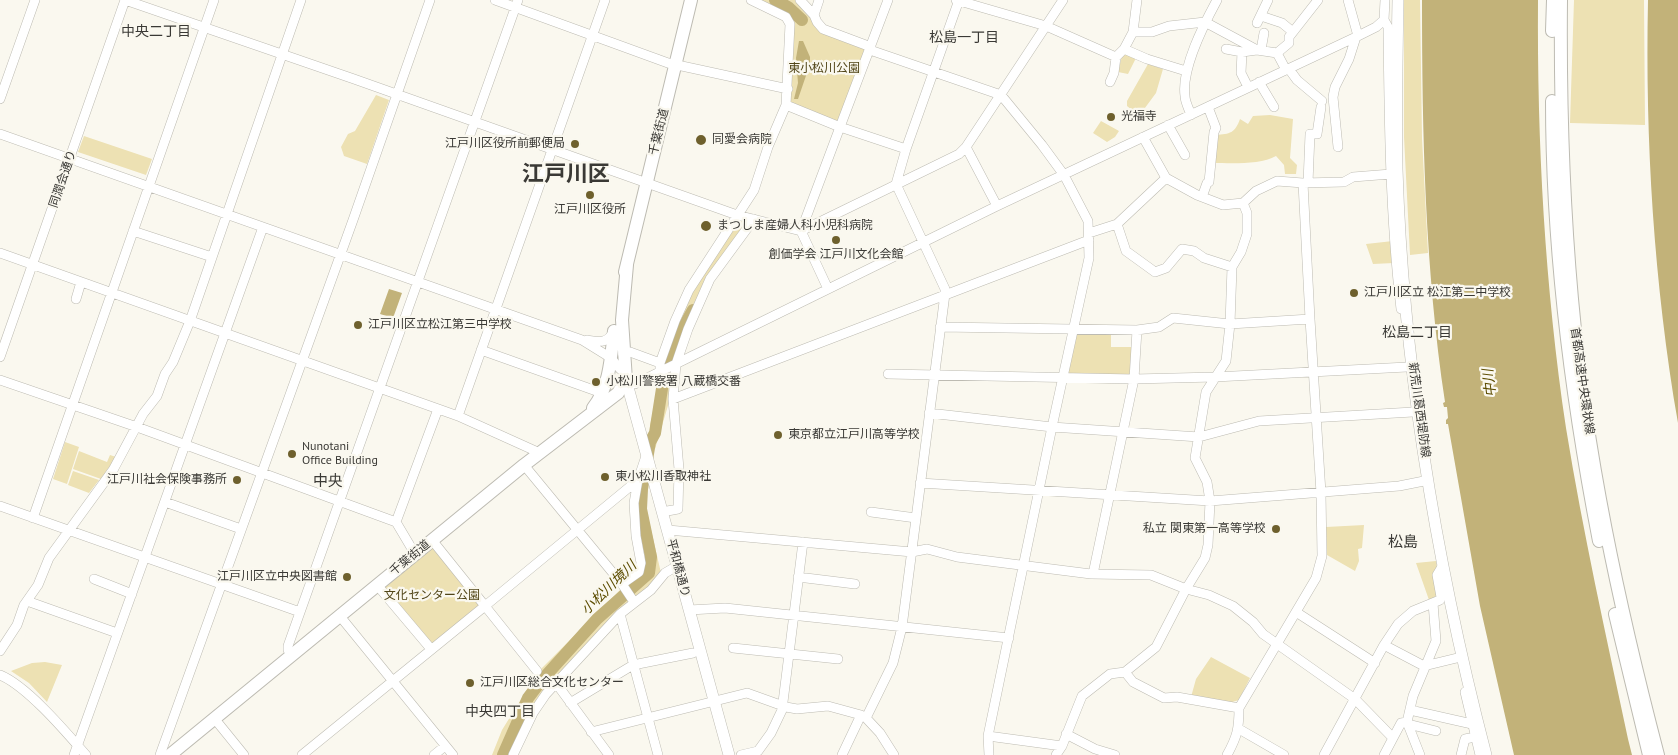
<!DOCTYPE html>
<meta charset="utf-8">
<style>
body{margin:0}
canvas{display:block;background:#faf8ef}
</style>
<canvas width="1678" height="755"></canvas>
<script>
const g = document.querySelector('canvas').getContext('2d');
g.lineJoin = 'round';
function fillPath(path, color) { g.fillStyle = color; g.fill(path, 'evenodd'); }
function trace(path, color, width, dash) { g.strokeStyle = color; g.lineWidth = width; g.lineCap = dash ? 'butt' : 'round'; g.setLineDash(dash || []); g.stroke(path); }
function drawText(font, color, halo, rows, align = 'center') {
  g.font = font + ' "PT Sans","Noto Sans JP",sans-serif'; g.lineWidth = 4.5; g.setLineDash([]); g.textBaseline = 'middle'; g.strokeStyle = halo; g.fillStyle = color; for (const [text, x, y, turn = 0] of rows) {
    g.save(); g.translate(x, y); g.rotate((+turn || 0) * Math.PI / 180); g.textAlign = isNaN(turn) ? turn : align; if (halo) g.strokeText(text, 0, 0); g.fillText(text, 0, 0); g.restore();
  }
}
fillPath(new Path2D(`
 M751 0H800L817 22 871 47 840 127 786 105 790 24Z
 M1404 0H1420L1422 138 1428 253 1410 255 1404 137Z
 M1574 0H1644L1645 125 1570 123Z
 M1128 54 1136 58 1128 74 1118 72 1122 56Z
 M1148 64 1163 69 1156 93 1139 116 1127 106V101Z
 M376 95 389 100 367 164 344 156 341 147 348 134 355 131Z
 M1270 115 1293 119 1290 158 1297 165 1296 174H1285L1284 165 1276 156C1261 165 1231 163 1213 163L1216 135C1230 134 1235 133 1240 119L1248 124 1253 116Z
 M1101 121 1119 131 1115 137 1107 142 1093 133Z
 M84 136 152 159 146 175 78 152Z
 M738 217 752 220 709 279 675 363 662 369 691 290Z
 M1393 241 1394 263 1373 264 1366 244Z
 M1076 332H1111V347H1134L1133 378 1067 376Z
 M674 371 673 389 655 449 650 425 661 378Z
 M65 442 79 447 67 484 53 479Z
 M79 451 107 462 110 455 116 457 101 479 73 469Z
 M73 471 99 480 89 493 68 485Z
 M642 476 646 481V508L661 573 657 581 544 692 512 755H492L502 730 538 672 625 585 640 573 635 502Z
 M1364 525 1362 548 1358 549 1359 561 1355 571 1327 555 1326 527Z
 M432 543 482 605 431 647 380 586Z
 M1436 561 1437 567 1433 573 1437 594 1434 598 1429 600 1416 563Z
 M1211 657 1250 678 1239 700 1229 703 1191 697 1196 679Z
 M45 662 62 665 47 702 29 683 11 671 32 663Z`), '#ede1b3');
fillPath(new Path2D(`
 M1422 0H1538C1537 143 1545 287 1566 428 1583 533 1606 635 1628 739L1632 755H1514L1480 606 1448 424H1446V420L1448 418 1447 407H1444L1443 403 1445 402C1425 269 1422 134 1422 0Z
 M1648 0H1678V423C1654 284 1645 141 1648 0Z
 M799 41H803L810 57V64L798 99H794L798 83 796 58Z
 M389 289 402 293 393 318 380 314Z`), '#c2b279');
trace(new Path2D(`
 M775 0 788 7 802 20
 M667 362 669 353 693 310
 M503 755 528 698 541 681 597 619 649 573 651 557 641 509 642 489 650 442 655 433 664 376`), '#c2b279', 12);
const minor = new Path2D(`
 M125 0 354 79 737 215 801 231 959 154 966 147 1063 0
 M495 0 668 63 788 89
 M800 0 814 15 817 22 823 29 871 47
 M888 0 840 127 906 149 959 0
 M956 0 1046 26 1116 57 1124 49 1147 59 1186 71
 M1348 0 1358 36
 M1385 0 1384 20 1388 27C1389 121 1390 215 1401 309
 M814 15 819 0
 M1261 16 1282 23 1293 32
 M1257 23 1268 0
 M1133 32H1152L1169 26 1205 22 1257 50 1242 52 1226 49
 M1124 49 1133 32 1137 0
 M870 50 1001 95 1042 145 1064 175 1088 221 1089 258 1052 427 988 736 989 755
 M1257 50 1277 53 1289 43V37L1318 0
 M1261 50 1264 33
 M1242 52 1241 73 1248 87
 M1277 53 1286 70
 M1289 69 1297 80 1322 101
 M1110 82 1114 73 1116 57
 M1259 82 1274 107
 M0 99 35 0
 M786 105 840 127 801 231 828 289
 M1191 115C1189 109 1185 102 1185 96 1181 68 1204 24 1217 0
 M1168 125 1185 155
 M0 134 582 340 611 358 620 369
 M1143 137 1166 178 1197 195 1223 205 1243 203 1256 191 1277 181 1303 183 1344 182 1353 177 1391 174
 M966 147 997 206
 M1338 147 1333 97 1335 87 1349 59 1356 37
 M1308 183 1310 134H1317L1321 107
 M1202 197 1207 183 1209 182 1214 132 1216 128 1208 107
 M1117 224 1126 251 1155 272 1166 268 1182 249 1194 251 1204 258 1232 267
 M133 231 212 257
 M1089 233 1117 224 1166 178
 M0 253 458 416 540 453
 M76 299 81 282
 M940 327 1137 330 1159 327 1173 318 1230 324 1310 319
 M587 340C600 342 607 344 614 331
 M481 350 602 393
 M623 354 630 352 660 363
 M0 357 125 0
 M660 372V363L675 321 689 290 754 190 768 147 786 105 790 24 786 17 751 0
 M888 374 1134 379 1215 377 1407 367
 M0 380 137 427 396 522 415 554
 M626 380 635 384 997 206 1358 36 1376 27 1384 20
 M673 399 1089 240
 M929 413 1052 427 1199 437 1259 421 1413 412
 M458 416 605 0
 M524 465 622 584 634 602
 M920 483 1210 501 1399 486 1424 481
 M165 502 241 529
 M0 506 300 612
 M662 512 678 509 679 469 673 399 676 364 688 329 710 279 754 219
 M871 512 916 518
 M33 518 214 0
 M396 522 438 409
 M668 530 912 552 927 549 957 557 1091 574 1151 575 1186 589 1209 595 1233 606 1253 622 1263 634 1355 699 1393 738 1401 723 1407 722
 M432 540 485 606 638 480
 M1093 574 1134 379 1137 330
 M798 577 855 584
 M94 579 132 594
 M622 584 639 572 641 563 636 536 634 503 638 480 646 456
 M377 585 431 649
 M27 601 117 633
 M689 610 725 608 1009 638
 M1296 612 1375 663
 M620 614 658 755
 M339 615 453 755
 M1384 645 1424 666 1457 658
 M733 648 838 659
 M0 651 17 625 24 605 38 585 49 558 113 470 143 414 157 396 165 374 173 362 190 321 301 0
 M292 654 288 650V646L518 0
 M1125 672 1133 682 1164 698 1177 697 1239 708
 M0 675C27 686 66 732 86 755
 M556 683 609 755
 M1465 692 1480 755
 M570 703 633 665 693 653
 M1410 710 1472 724
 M214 718 244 755
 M866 718 893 663 902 627 945 294V289L896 184 906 149
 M1408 724 1436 731
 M1239 729 1284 755
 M591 732 747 693 786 707 797 709 828 706 861 715 866 718 880 733 894 755
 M1066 734 1095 749 1115 755
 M988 736 1062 746
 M74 755 263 227
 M160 755 353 220 430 0
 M302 755 485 606 537 671
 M434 755 445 746
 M513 755 533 713 546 694 620 614 651 590 665 573 677 566
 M741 755 758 751 771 733 782 710 803 542
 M842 755 861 715
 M1056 755 1062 746 1082 696 1110 674 1125 672 1156 647 1186 589 1205 558 1208 545 1210 501 1207 482 1195 458 1206 392 1226 361 1230 324 1232 267 1241 252 1247 234V213L1243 203
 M1227 755C1237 737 1239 729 1239 708L1316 578 1322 556 1321 493 1310 319 1303 183
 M1324 755 1384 645 1398 624 1413 611 1440 600 1441 597 1437 575 1443 565
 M1384 755 1393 738
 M1420 755 1407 722 1413 696 1436 641 1433 603
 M1461 755 1465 739 1475 737`);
const major = new Path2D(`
 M1398 0C1397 56 1396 113 1397 169 1403 364 1437 566 1486 755
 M626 380 729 755`);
const highway = new Path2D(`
 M1561 0C1560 100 1563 199 1572 299 1586 453 1619 606 1658 755
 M1552 31 1553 0
 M1552 101C1552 249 1571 397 1599 541
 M625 272 691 0
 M593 408C610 386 611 357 614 331
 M1615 614 1649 755
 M170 755 524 465 618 393 626 380 622 320 627 265`);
trace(minor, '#bdbbb2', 10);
trace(major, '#bdbbb2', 12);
trace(highway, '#bdbbb2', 14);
trace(minor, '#fff', 9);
trace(major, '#fff', 11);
trace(highway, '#fff', 12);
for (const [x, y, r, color] of [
 [1111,117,5,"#6e602d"],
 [701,140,6,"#6e602d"],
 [575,144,5,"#6e602d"],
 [590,195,5,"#6e602d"],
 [706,226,6,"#6e602d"],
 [836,240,5,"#6e602d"],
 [1354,293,5,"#6e602d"],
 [358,325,5,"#6e602d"],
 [596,382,5,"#6e602d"],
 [778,435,5,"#6e602d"],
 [292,454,5,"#6e602d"],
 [605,477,5,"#6e602d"],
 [237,480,5,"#6e602d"],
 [1276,529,5,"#6e602d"],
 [347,577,5,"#6e602d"],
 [470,683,5,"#6e602d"]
]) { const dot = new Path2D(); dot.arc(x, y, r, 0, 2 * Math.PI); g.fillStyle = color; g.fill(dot); trace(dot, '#faf8ef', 2); }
drawText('12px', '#514518', '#faf8ef', [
 ["東小松川公園",824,69],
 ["文化センター公園",432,596]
]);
drawText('12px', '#3a3935', '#faf8ef', [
 ["光福寺",1121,117],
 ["同愛会病院",712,140],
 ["江戸川区役所前郵便局",565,144,"right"],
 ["江戸川区役所",590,210,"center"],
 ["まつしま産婦人科小児科病院",717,226],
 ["創価学会 江戸川文化会館",836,255,"center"],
 ["江戸川区立 松江第二中学校",1364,293],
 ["江戸川区立松江第三中学校",368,325],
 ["小松川警察署 八蔵橋交番",606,382],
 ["東京都立江戸川高等学校",788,435],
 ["Nunotani",302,447],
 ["Office Building",302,461],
 ["東小松川香取神社",615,477],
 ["江戸川社会保険事務所",227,480,"right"],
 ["私立 関東第一高等学校",1266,529,"right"],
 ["江戸川区立中央図書館",337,577,"right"],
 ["江戸川区総合文化センター",480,683]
], 'left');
drawText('12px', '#3a3935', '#faf8ef', [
 ["千葉街道",659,132,-76],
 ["同潤会通り",63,179,-71],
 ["首都高速中央環状線",1582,381,82],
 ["新荒川葛西堤防線",1419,410,82],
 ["千葉街道",410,558,-39],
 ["平和橋通り",678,568,75]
]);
drawText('14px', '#3a3935', '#faf8ef', [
 ["中央二丁目",156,32],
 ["松島一丁目",964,38],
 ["松島二丁目",1417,333],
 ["中央四丁目",500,712]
]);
drawText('italic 14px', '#5c4c00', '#faf8ef', [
 ["中川",1490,383,-97],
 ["小松川境川",609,588,-44]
]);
drawText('15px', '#3a3935', '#faf8ef', [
 ["中央",328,482],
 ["松島",1403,543]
]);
drawText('bold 22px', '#3a3935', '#faf8ef', [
 ["江戸川区",566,175]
]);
</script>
